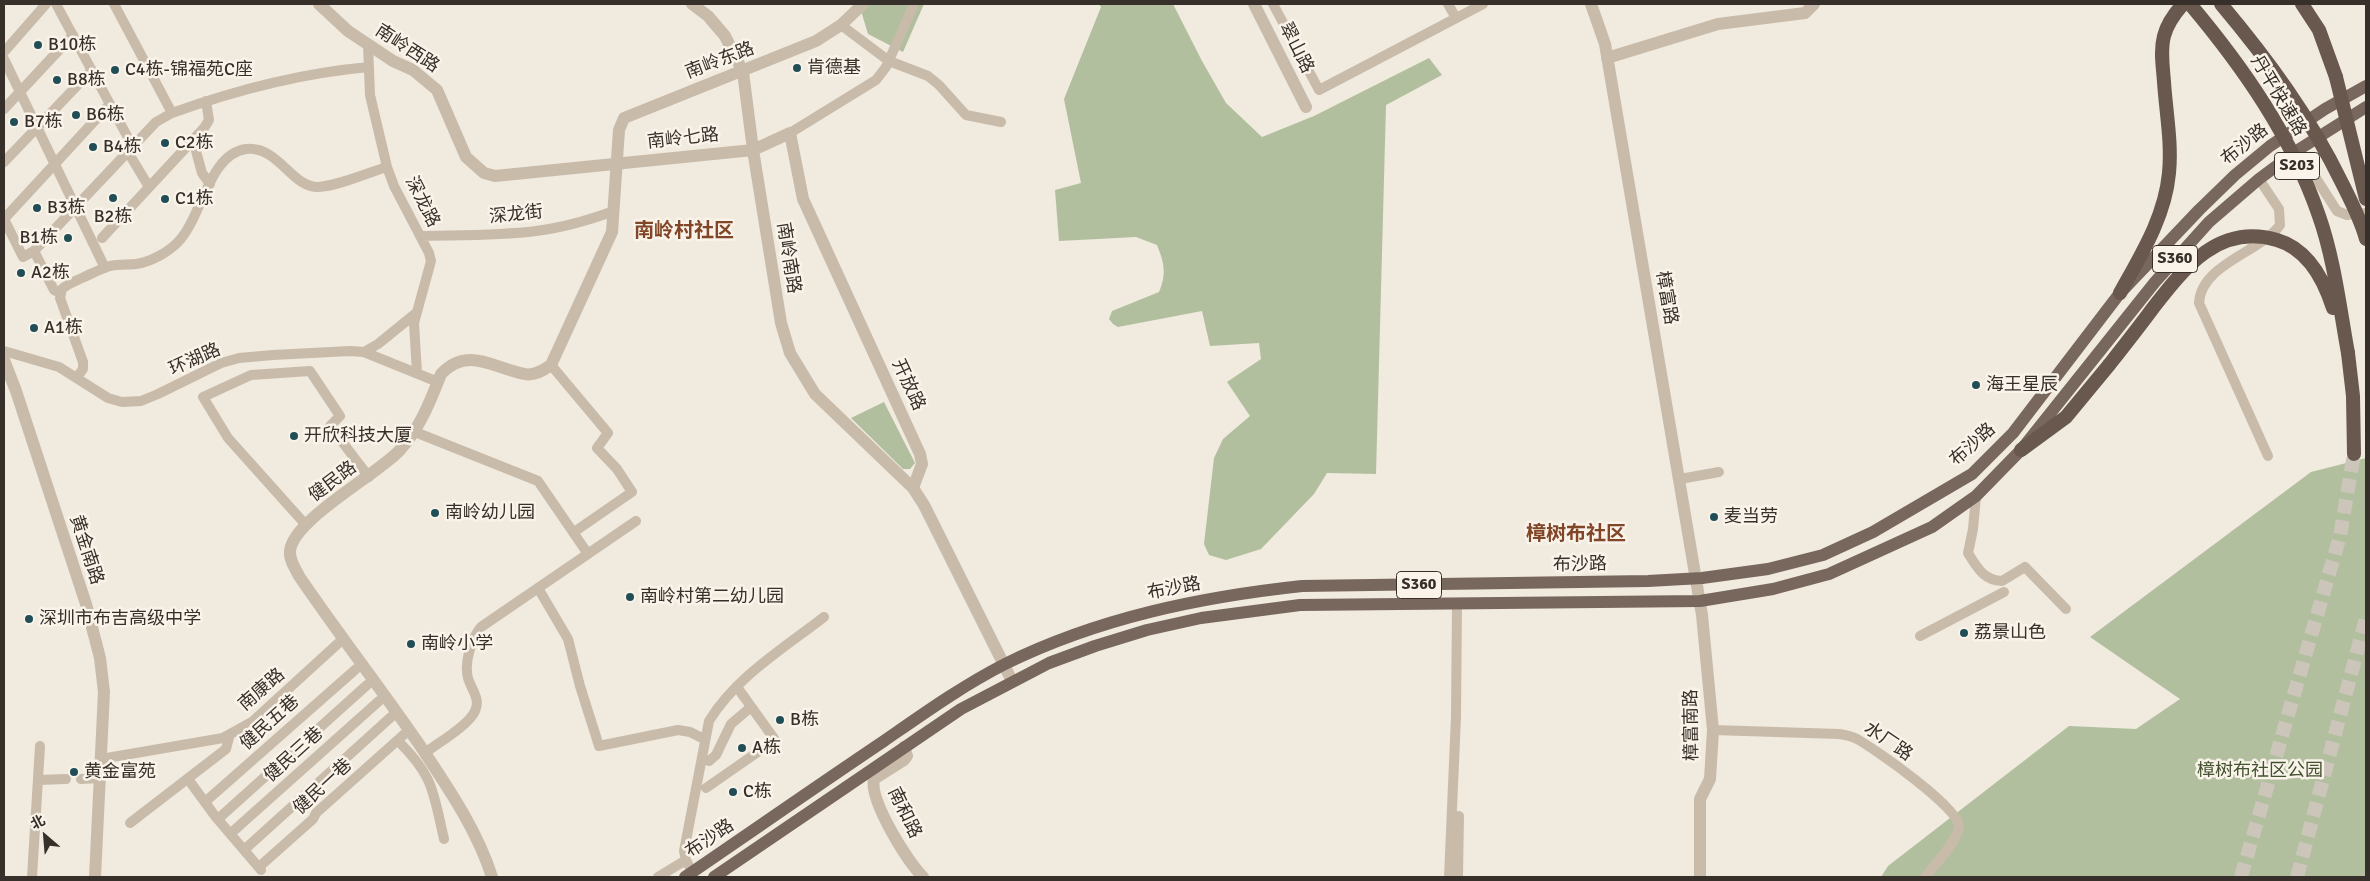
<!DOCTYPE html>
<meta charset="utf-8">
<style>
body{margin:0}
#map{position:relative;width:2370px;height:881px;overflow:hidden;background:#f1eade;font-family:Signika,"Noto Sans SC",sans-serif}
canvas{display:block}
.frame{position:absolute;inset:0;border:5px solid #372f29;pointer-events:none}
.north{position:absolute;left:20px;top:811px;width:50px;height:50px;-webkit-text-stroke:4px #f9f3ea;paint-order:stroke;rotate:333deg;font-size:14px;font-weight:700;line-height:20px;text-align:center;color:#372f29}
.north::after{content:'';display:block;margin:auto;width:18px;height:22px;background:#372f29;clip-path:polygon(50% 0,100% 100%,50% 72%,0 100%)}
</style>
<div id="map">
<canvas width="2370" height="881"></canvas>
<div class="frame"></div>
<div class="north">北</div>
</div>
<script>
const g = document.querySelector('canvas').getContext('2d');
g.lineJoin = 'round';
function fillPath(path, color) { g.fillStyle = color; g.fill(path, 'evenodd'); }
function trace(path, color, width, dash) { g.strokeStyle = color; g.lineWidth = width; g.lineCap = dash ? 'butt' : 'round'; g.setLineDash(dash || []); g.stroke(path); }
function drawText(font, color, halo, rows, align = 'center') {
  g.font = font + ' Signika,"Noto Sans SC",sans-serif'; g.lineWidth = 5; g.setLineDash([]); g.textBaseline = 'middle'; g.strokeStyle = halo; g.fillStyle = color; for (const [text, x, y, turn = 0] of rows) {
    g.save(); g.translate(x, y); g.rotate((+turn || 0) * Math.PI / 180); g.textAlign = isNaN(turn) ? turn : align; if (halo) g.strokeText(text, 0, 0); g.fillText(text, 0, 0); g.restore();
  }
}
fillPath(new Path2D(`
 M859 4H924L903 52 868 34Z
 M1099 4H1173L1202 61 1226 103 1262 137 1314 116 1429 58 1442 75 1386 105 1376 474 1327 473 1314 494 1261 549 1226 560 1209 555 1204 544 1214 458 1223 439 1250 416 1227 382 1261 359 1259 343 1210 346 1202 311 1118 327 1113 324 1109 319 1112 311 1159 292C1167 274 1164 262 1157 245L1136 237 1059 241 1055 190 1081 183 1064 99 1101 7Z
 M884 402 915 463 910 469H903L851 418Z
 M2366 458V877H1881L1888 866 2069 726 2136 729 2180 699 2090 637 2311 472Z`), '#b1bf9f');
trace(new Path2D(`
 M2241 877 2340 536 2354 454
 M2297 877 2366 618`), '#ccc5ba', 14, [14, 7]);
trace(new Path2D(`
 M56 4 133 147
 M114 4 172 113
 M1273 4 1319 90 1483 4
 M1448 4 1456 18
 M841 25 889 61 928 76 939 85 966 115 1001 122
 M368 45 370 95 387 167 394 186 429 253 431 261 414 323 417 373
 M4 52 46 4
 M4 59 105 268
 M110 104 4 219 23 257 34 251 156 122 172 113C236 90 301 73 369 67
 M4 109 73 35
 M790 133 876 80 886 67 914 4
 M193 140 202 173 210 184
 M2298 150 2337 211 2347 215 2366 213
 M128 152 149 187
 M4 162 92 70
 M2259 179 2279 209 2280 225C2261 252 2201 264 2199 303L2268 456
 M420 236C459 235 497 236 536 231 562 228 589 220 614 211
 M102 238 204 128 209 120 206 101
 M34 251 54 290 60 293
 M4 351 59 367 108 398 122 402 141 401 158 394 221 363 239 358 273 355 350 351 364 352 438 382
 M364 352 378 344 415 314
 M551 365 608 433 597 448 617 469 632 492 574 532
 M77 377 83 369V362L60 298 62 289C67 284 75 281 82 278 91 274 100 269 110 266 119 264 128 265 136 264 150 262 167 253 177 243 202 219 208 154 246 149 279 146 291 187 318 187 338 186 367 173 387 167
 M415 432 538 481 588 554
 M1680 479 1719 472
 M1976 496 1973 529 1968 553C1977 567 1983 580 2002 581L2025 567 2066 609
 M305 524 228 438 203 397 251 375 310 371 340 416 330 426 369 477
 M538 588 568 639 580 686 599 746 678 730 690 732 704 739
 M1920 636 2004 592
 M1713 730 1839 734C1846 735 1851 736 1857 739 1875 749 1961 809 1959 827 1958 840 1934 866 1925 877
 M398 741C434 776 433 792 444 839
 M425 753C438 743 469 725 475 711 481 699 471 689 468 678 464 663 471 639 481 627L636 521
 M101 759 223 738 252 722 344 638
 M709 761 716 755 731 724 751 707
 M81 779 100 778
 M188 779 215 816 261 870
 M38 780 66 779
 M706 788 775 740 737 687
 M205 802 356 669
 M218 819 367 685
 M130 823 226 749 230 734
 M230 834 379 701
 M244 850 391 717
 M259 867 313 819 316 813 409 730
 M692 872 686 860 684 851 709 721C736 677 784 648 824 617
 M32 877 40 746
 M658 877 686 860
 M1449 877 1456 717 1457 603
 M1458 877 1459 816`), '#c9bbaa', 10);
trace(new Path2D(`
 M319 4 348 31 393 61 413 70 437 90 466 157 484 173 495 176 753 150 790 133 803 199 920 454 922 464 913 488 924 505 1012 681
 M692 4 708 16 725 36 743 72 753 150 781 323 790 353 815 394 913 488
 M1254 4 1306 107
 M1591 4 1605 44 1702 615 1713 730 1710 779 1700 799V877
 M1607 58 1718 24 1805 13 1814 4
 M4 360 16 391 86 604 100 658 104 692 95 877
 M904 747 907 756 904 760 874 779C869 800 907 861 923 877
 M492 877C478 832 449 789 423 750 383 691 339 635 299 576 295 568 289 560 290 551 293 520 375 476 399 451 419 430 430 402 441 374 468 345 495 369 525 374 534 376 544 370 551 365L612 232 619 130 624 118 816 41 841 25 863 4`), '#c9bbaa', 12);
trace(new Path2D(`
 M685 877C751 832 817 786 884 741 923 714 962 686 1005 664 1098 618 1200 597 1302 586L1648 581 1702 578 1768 569 1823 555 1873 532 1972 474 2013 433 2120 293 2199 210 2235 175 2270 146 2325 109 2366 86
 M714 877 961 709 1049 663 1095 646 1147 630 1201 618 1300 605 1700 601 1773 589 1829 574 1932 527 1976 496 2021 450 2155 282 2209 222 2259 179 2298 150 2366 107`), '#78675c', 12);
trace(new Path2D(`
 M2302 4 2319 30 2336 77
 M2120 293C2141 255 2165 217 2169 173 2172 143 2166 112 2164 82 2163 67 2160 51 2164 36 2167 24 2175 13 2183 4
 M2348 353 2353 396 2354 454
 M2021 450 2066 417 2109 365`), '#68584e', 14);
trace(new Path2D(`
 M2190 4C2243 67 2292 137 2319 216 2334 258 2340 309 2348 353
 M2221 4C2268 60 2310 117 2342 183 2351 201 2361 220 2366 239
 M2336 77 2366 199
 M2109 365C2124 346 2139 327 2153 308 2185 267 2219 223 2277 240 2308 249 2324 280 2333 308`), '#68584e', 14);
for (const [x, y, r, color] of [
 [38,45,5,"#214e56"],
 [797,68,5,"#214e56"],
 [115,70,5,"#214e56"],
 [57,80,5,"#214e56"],
 [76,115,5,"#214e56"],
 [14,122,5,"#214e56"],
 [165,143,5,"#214e56"],
 [93,147,5,"#214e56"],
 [113,198,5,"#214e56"],
 [165,199,5,"#214e56"],
 [37,208,5,"#214e56"],
 [68,238,5,"#214e56"],
 [21,273,5,"#214e56"],
 [34,328,5,"#214e56"],
 [1976,385,5,"#214e56"],
 [294,436,5,"#214e56"],
 [435,513,5,"#214e56"],
 [1714,517,5,"#214e56"],
 [630,597,5,"#214e56"],
 [29,619,5,"#214e56"],
 [1964,633,5,"#214e56"],
 [411,644,5,"#214e56"],
 [780,720,5,"#214e56"],
 [742,748,5,"#214e56"],
 [74,772,5,"#214e56"],
 [733,792,5,"#214e56"]
]) { const dot = new Path2D(); dot.arc(x, y, r, 0, 2 * Math.PI); g.fillStyle = color; g.fill(dot); trace(dot, '#f9f3ea', 2); }
for (const [x, y, w] of [
 [2297,166,45],
 [2175,259,45],
 [1419,585,45]
]) { const box = new Path2D(); box.roundRect(x - w / 2, y - 13.5, w, 27, 4); g.fillStyle = '#f9f3ea'; g.fill(box); trace(box, '#372f29', 1); }
drawText('bold 16px', '#372f29', null, [
 ["S203",2297,166],
 ["S360",2175,259],
 ["S360",1419,585]
]);
drawText('18px', '#372f29', '#f9f3ea', [
 ["B10栋",48,45],
 ["肯德基",807,68],
 ["C4栋-锦福苑C座",125,70],
 ["B8栋",67,80],
 ["B6栋",86,115],
 ["B7栋",24,122],
 ["C2栋",175,143],
 ["B4栋",103,147],
 ["C1栋",175,199],
 ["B3栋",47,208],
 ["B2栋",113,217,"center"],
 ["B1栋",58,238,"right"],
 ["A2栋",31,273],
 ["A1栋",44,328],
 ["海王星辰",1986,385],
 ["开欣科技大厦",304,436],
 ["南岭幼儿园",445,513],
 ["麦当劳",1724,517],
 ["南岭村第二幼儿园",640,597],
 ["深圳市布吉高级中学",39,619],
 ["荔景山色",1974,633],
 ["南岭小学",421,644],
 ["B栋",790,720],
 ["A栋",752,748],
 ["黄金富苑",84,772],
 ["C栋",743,792]
], 'left');
drawText('18px', '#372f29', '#f9f3ea', [
 ["翠山路",1296,48,63],
 ["南岭西路",407,49,33],
 ["南岭东路",720,61,-21],
 ["丹平快速路",2278,96,59],
 ["南岭七路",683,139,-6],
 ["布沙路",2245,145,-39],
 ["深龙路",422,202,63],
 ["深龙街",516,215,-6],
 ["南岭南路",788,258,81],
 ["樟富路",1666,298,80],
 ["环湖路",195,360,-24],
 ["开放路",908,385,65],
 ["布沙路",1973,445,-42],
 ["健民路",333,482,-37],
 ["黄金南路",86,550,72],
 ["布沙路",1580,565,-1],
 ["布沙路",1174,589,-11],
 ["南康路",262,690,-41],
 ["健民五巷",270,723,-42],
 ["樟富南路",1692,725,-91],
 ["水厂路",1888,742,34],
 ["健民三巷",294,755,-42],
 ["健民一巷",323,787,-43],
 ["南和路",904,813,64],
 ["布沙路",710,839,-34]
]);
drawText('18px', '#43532f', '#f9f3ea', [
 ["樟树布社区公园",2260,771]
]);
drawText('bold 20px', '#814527', '#f9f3ea', [
 ["南岭村社区",684,232],
 ["樟树布社区",1576,535]
]);
</script>
